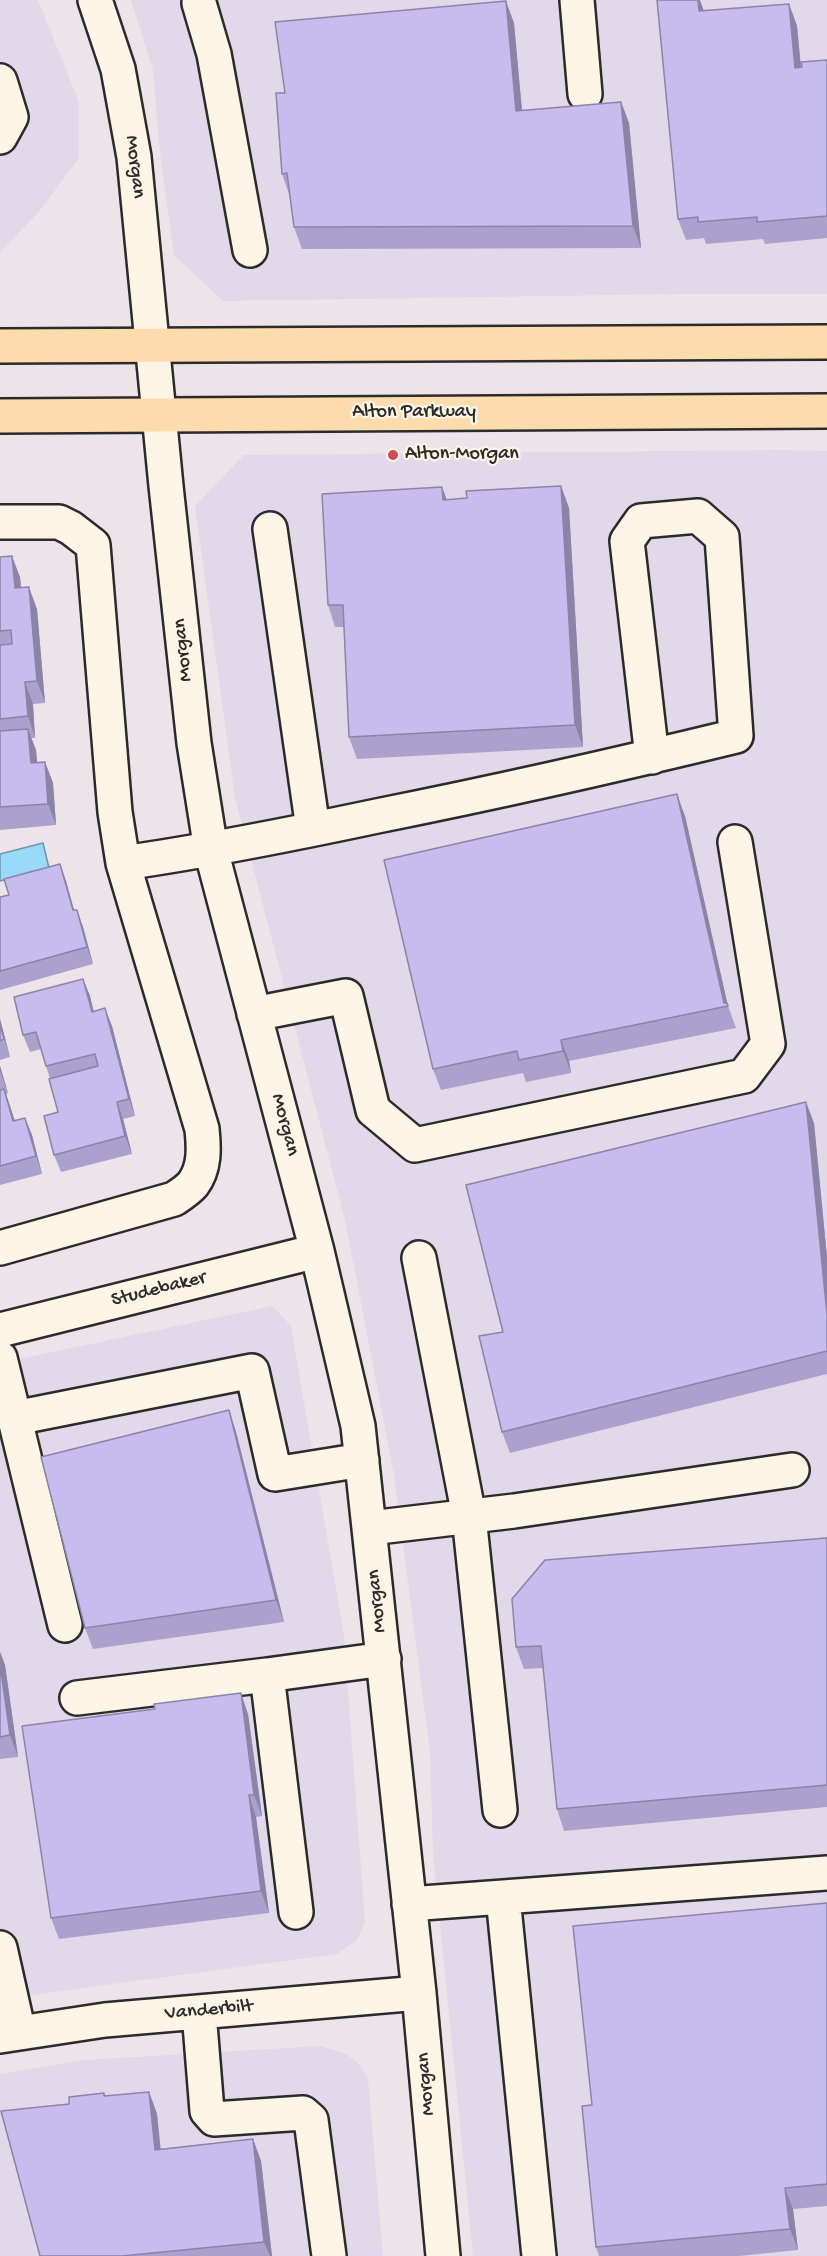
<!DOCTYPE html>
<style>
body{margin:0}
canvas{display:block;background:#ece4e8}
</style>
<canvas width="827" height="2256"></canvas>
<script>
const context = document.querySelector('canvas').getContext('2d');
context.lineJoin = 'round';
function fill(path, color) { context.fillStyle = color; context.fill(path, 'evenodd'); }
function strokePath(path, color, width, dash) { context.strokeStyle = color; context.lineWidth = width; context.lineCap = dash ? 'butt' : 'round'; context.setLineDash(dash || []); context.stroke(path); }
function label(font, color, halo, rows, align = 'center') {
  context.font = font + ' "Gochi Hand",sans-serif'; context.lineWidth = 4.5; context.setLineDash([]); context.textBaseline = 'middle'; context.strokeStyle = halo; context.fillStyle = color; for (const [text, x, y, turn = 0] of rows) {
    context.save(); context.translate(x, y); context.rotate((+turn || 0) * Math.PI / 180); context.textAlign = isNaN(turn) ? turn : align; if (halo) context.strokeText(text, 0, 0); context.fillText(text, 0, 0); context.restore();
  }
}
fill(new Path2D(`
 M0,0H38L79,102V158L38,213L0,252Z
 M131,0H827V294H680L223,301L174,255L160,153L153,70Z
 M780,450L827,451V2256H473L433,1853L430,1752L394,1475L345,1220L235,798L195,506L244,455Z
 M272,1306L291,1326L344,1636L365,1923L357,1940L337,1954L0,1999V1363Z
 M319,2046L342,2052L356,2061L368,2078L383,2256H0V2074L86,2060Z`), '#e1d8ea');
const water = new Path2D(`
 M43,843L49,868L0,881V854Z`);
fill(water, '#99dafb');
strokePath(water, '#6d94a8', 1.5);
const minor = new Path2D(`
 M95,0L118,69L134,157L166,486L194,743L211,850L317,1251L358,1426L419,1993L443,2256
 M577,0L585,94
 M199,3L214,54L250,250
 M0,81L11,117L0,137
 M0,522H59L71,528L93,545L115,812L123,863L202,1129C204,1148 205,1168 193,1184C188,1190 180,1195 174,1199L0,1248
 M270,529L313,829
 M123,863C208,851 292,834 377,816C497,792 617,765 736,736L722,537L698,516L641,521L627,541L652,757
 M254,1014L346,996L373,1110L415,1145L744,1076L768,1044L735,842
 M419,1258L469,1516L500,1810
 M0,1330L317,1251
 M0,1358L65,1625
 M15,1418L252,1371L275,1474L362,1460
 M370,1528L514,1511L792,1470
 M77,1698L267,1675
 M503,1897L539,2256
 M409,1904L827,1873
 M296,1912L267,1675L384,1659
 M0,1948L19,2033
 M199,2012L207,2111L214,2119L303,2113L311,2120L329,2256
 M0,2036L105,2020L419,1993`);
const major = new Path2D(`
 M0,346L827,342
 M0,416L827,411`);
strokePath(minor, '#2b2b2b', 38);
strokePath(major, '#2b2b2b', 38);
strokePath(minor, '#fcf5e5', 33);
strokePath(major, '#fcdcac', 33);
fill(new Path2D(`
 M789,4L797,26L801,68L827,60V238L765,244L763,239L706,244L704,238L686,240L678,219L704,11Z
 M514,23L522,111L621,102L629,123L641,248L302,249L294,227L289,194L282,174L285,93Z
 M561,486L569,508L583,747L357,759L349,737L344,627H335L328,605L446,500L467,498Z
 M0,557L20,577L21,588L37,609L45,703L33,704L35,738H31L36,750L37,762H45L53,783L56,825L0,830Z
 M685,816L727,1003L736,1028L569,1061L571,1073L526,1082L523,1073L441,1090L433,1069Z
 M60,864L66,881L74,910L83,927L93,964L0,990V897L9,895Z
 M83,979L90,996L93,1012L112,1026L135,1116L123,1119L132,1154L61,1172L54,1155L58,1112L50,1079L41,1049L30,1052L23,1035Z
 M0,1019L10,1057L0,1060Z
 M0,1066L8,1093L6,1094L15,1121L25,1118L32,1135L42,1174L0,1185Z
 M814,1123L827,1257V1374L510,1453L502,1432Z
 M229,1410L236,1432L284,1622L93,1649L85,1628Z
 M827,1538V1807L564,1831L557,1809L543,1668L524,1669L516,1647Z
 M0,1652L5,1665L18,1757L0,1759Z
 M248,1714L262,1816L256,1817L269,1913L59,1939L51,1918Z
 M827,1903V2206L793,2209L798,2250L739,2256H599L596,2247L592,2105Z
 M149,2092L157,2114L160,2149L253,2139L261,2161L272,2256H40L69,2104L104,2093L105,2096Z`), '#aaa2cd');
fill(new Path2D(`
 M698,0H700L705,14L699,11Z
 M506,1L514,23L524,133L516,111Z
 M789,4L797,26L803,90L795,68Z
 M621,102L629,123L641,248L633,226Z
 M561,486L569,508L583,747L575,725Z
 M442,487L450,508L443,500Z
 M12,556L20,577L23,610L15,588Z
 M29,587L37,609L45,703L37,681Z
 M25,682L33,704L35,738L28,716Z
 M28,729L36,750L39,785L31,763Z
 M45,762L53,783L56,825L48,804Z
 M677,794L685,816L728,1006L724,1003Z
 M60,864L66,881L79,928L73,910Z
 M77,910L83,927L93,964L87,947Z
 M83,979L90,996L98,1029L92,1012Z
 M105,1008L112,1026L135,1116L129,1099Z
 M0,1019L10,1057L0,1024Z
 M561,1040L569,1061L571,1073L563,1051Z
 M0,1066L8,1093L0,1071Z
 M4,1089L10,1106L20,1138L13,1121Z
 M117,1102L123,1119L132,1154L125,1136Z
 M806,1102L814,1123L827,1257V1314Z
 M25,1118L32,1135L42,1174L36,1156Z
 M229,1410L236,1432L284,1622L276,1600Z
 M0,1652L5,1665L18,1757L10,1735L0,1664Z
 M241,1693L248,1714L262,1816L254,1795Z
 M249,1795L256,1817L269,1913L261,1891Z
 M149,2092L157,2114L163,2171L155,2150Z
 M253,2139L261,2161L272,2256H270L264,2242Z
 M785,2188L793,2209L798,2250L790,2229Z`), '#8b84a7');
const building = new Path2D(`
 M657,0H698L699,11L789,4L795,68L802,67L801,62L827,60V216L757,222V217L698,222V217L678,219Z
 M506,1L516,111L621,102L633,226L294,227L287,173L282,174L276,93H285L275,22Z
 M561,486L575,725L349,737L343,605H328L322,494L442,487L443,500L467,498L466,491Z
 M12,556L15,588L29,587L37,681L25,682L28,716L0,719V645L12,644L11,630L0,631V557Z
 M28,729L31,763L45,762L48,804L0,807V731Z
 M677,794L724,1003H727L728,1006L561,1040L563,1051L519,1060L517,1051L433,1069L384,860Z
 M60,864L73,910H77L87,947L0,971V897L9,895L4,879Z
 M83,979L92,1012L105,1008L129,1099L117,1102L125,1136L54,1155L44,1116L58,1112L49,1079L98,1066L95,1054L46,1066L36,1032L23,1035L14,997Z
 M0,1024L4,1039L0,1041Z
 M4,1089L13,1121L25,1118L36,1156L0,1166V1090Z
 M806,1102L827,1314V1351L502,1432L479,1336L503,1332L466,1185Z
 M229,1410L276,1600L85,1628L41,1457Z
 M827,1538V1785L557,1809L541,1646L516,1647L512,1599L545,1560Z
 M0,1664L10,1735L0,1737Z
 M241,1693L254,1795H249L261,1891L51,1918L22,1726L155,1709L154,1704Z
 M827,1903V2184L785,2188L790,2229L596,2247L582,2106L592,2105L573,1926Z
 M149,2092L155,2150L253,2139L264,2242L122,2256H40L1,2111L69,2104V2097L104,2093V2096Z`);
fill(building, '#c6bcee');
strokePath(building, '#8b84a7', 1.5);
for (const [x, y, r, color] of [
 [393,455,6,"#d1495b"]
]) { const dot = new Path2D(); dot.arc(x, y, r, 0, 2 * Math.PI); context.fillStyle = color; context.fill(dot); strokePath(dot, '#fcf5e5', 2); }
label('20px', '#2b2b2b', '#fcf5e5', [
 ["Morgan",134,167,83],
 ["Alton Parkway",414,413],
 ["Morgan",184,650,-96],
 ["Morgan",284,1125,75],
 ["Studebaker",159,1290,-14],
 ["Morgan",378,1601,-96],
 ["Vanderbilt",209,2011,-5],
 ["Morgan",427,2084,-95]
]);
label('20px', '#2b2b2b', '#fcf5e5', [
 ["Alton-Morgan",405,455]
], 'left');
</script>
